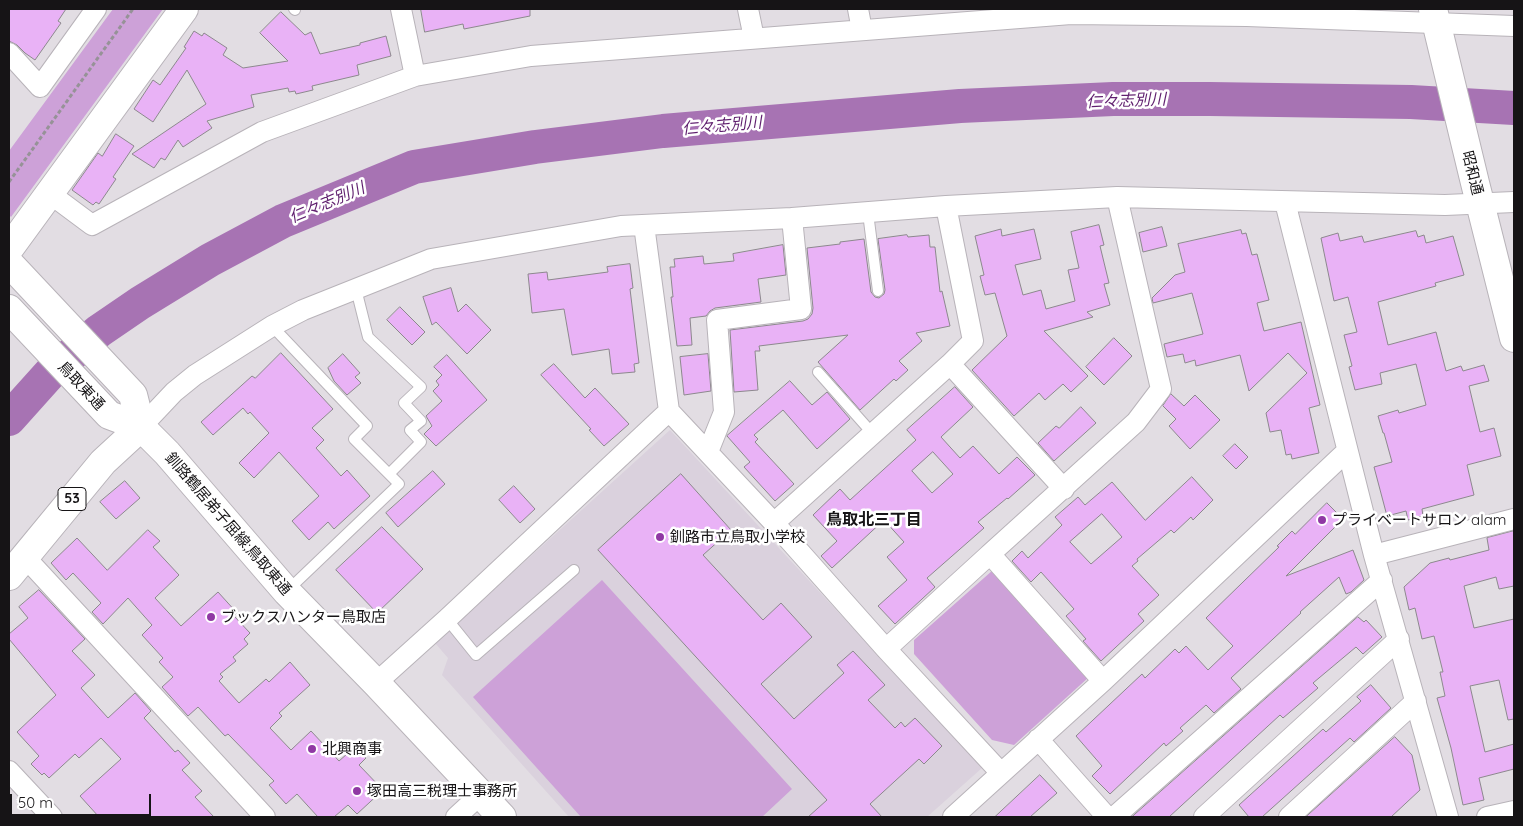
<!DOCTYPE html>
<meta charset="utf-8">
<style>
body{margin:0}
#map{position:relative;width:1523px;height:826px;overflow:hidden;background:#e2dde3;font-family:Quicksand,sans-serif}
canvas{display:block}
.frame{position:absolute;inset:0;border:10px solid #161416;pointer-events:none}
.scale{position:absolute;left:10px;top:794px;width:141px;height:22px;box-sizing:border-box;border:2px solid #161416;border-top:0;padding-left:6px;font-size:15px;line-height:18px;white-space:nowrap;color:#161416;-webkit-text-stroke:4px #fff;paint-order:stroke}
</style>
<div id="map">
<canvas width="1523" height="826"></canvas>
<div class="frame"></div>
<div class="scale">50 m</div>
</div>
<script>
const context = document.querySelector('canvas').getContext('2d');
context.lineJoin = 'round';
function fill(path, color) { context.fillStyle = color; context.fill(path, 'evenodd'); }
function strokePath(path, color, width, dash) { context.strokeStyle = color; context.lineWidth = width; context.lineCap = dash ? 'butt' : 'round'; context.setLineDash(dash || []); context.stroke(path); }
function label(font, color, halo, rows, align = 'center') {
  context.font = font + ' Quicksand,"Noto Sans JP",sans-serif'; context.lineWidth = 5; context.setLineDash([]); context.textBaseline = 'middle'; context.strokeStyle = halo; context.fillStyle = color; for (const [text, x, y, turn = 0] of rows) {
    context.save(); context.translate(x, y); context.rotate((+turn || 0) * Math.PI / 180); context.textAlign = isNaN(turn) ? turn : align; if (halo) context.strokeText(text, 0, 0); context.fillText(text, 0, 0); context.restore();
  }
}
fill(new Path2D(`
 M670,430L982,768L927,817H569L442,675L448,658L435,643Z`), '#dad1dd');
fill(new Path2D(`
 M113,9H163L11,217L9,215V151Z
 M993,570L1089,677L1014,745L992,740L914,654V640Z
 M602,580L792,789L762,817H581L473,697Z`), '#cda1d8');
strokePath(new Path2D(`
 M9,419L52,371L99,331L140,303L210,260L283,221L414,167L535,147L663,131L960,106L1113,99H1210L1411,102L1514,108`), '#a773b3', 34);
const building = new Path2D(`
 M9,9H66L58,21L61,23L35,60L25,53L17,45L9,41Z
 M421,9H530V16L464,29L463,24L425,32Z
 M281,12L305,35L311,32L320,54L360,45V43L386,36L391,56L357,65L359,75L312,86L313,90L296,94L295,91L289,92L288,88L251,95L254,107L207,121L212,128L183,147L178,140L165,160L161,158L154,168L132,154L206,104L187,70L153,122L134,109L153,80L160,85L186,48L184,47L194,31L202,36L204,33L227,48L223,55L243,68L288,61L260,33Z
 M116,134L134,146L113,177L116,179L99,204L96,202L93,205L72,190L98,153L102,156Z
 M1099,225L1104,245L1100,246L1109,283L1104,284L1110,305L1087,312L1093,317L1044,331L1088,376L1071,392L1063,384L1045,400L1039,393L1014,416L972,370L1007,336L995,293L985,295L980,276L984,275L975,236L1001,229L1002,236L1034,229L1041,259L1015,265L1023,295L1041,290L1046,309L1075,301L1068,270L1079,268L1071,232Z
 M1162,227L1167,246L1143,252L1139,233Z
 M1241,230L1242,234L1246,233L1252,255L1257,254L1269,300L1257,303L1264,331L1301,322L1320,405L1309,408L1319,453L1292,459L1291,454L1286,455L1281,430L1270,432L1266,413L1307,373L1288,353L1249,391L1240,355L1196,366L1195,360L1185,363L1183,354L1167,357L1164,344L1203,334L1192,293L1153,303L1152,298L1175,275L1185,272L1178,244Z
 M1416,231L1418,237L1424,235L1426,243L1453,236L1464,275L1435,283L1436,286L1378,302L1388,345L1436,332L1446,371L1461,366L1463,371L1484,365L1489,381L1469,386L1480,432L1494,428L1501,456L1467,465L1474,495L1422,509L1423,516L1408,520L1406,511L1387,516L1374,467L1392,462L1384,433H1383L1378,416L1398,410L1399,413L1426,405L1416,364L1380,373L1382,384L1355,390L1349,367L1352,366L1344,335L1357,332L1348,297L1334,301L1321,238L1338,233L1340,241L1362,236L1364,242Z
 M907,235L908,237L929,235L930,247H935L940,292L942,291L950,326L916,333L922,341L899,361L908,370L896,381L894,379L860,410L818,362L848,335L759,346L760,351H755L758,390L734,392L730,330L803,321L808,319L812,314L813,308L807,248L840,244V242L864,239L871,292L875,297L879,298L884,294L885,290L878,239Z
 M783,245L786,275L758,279L761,302L715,308L710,311L706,316L690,318L692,345L677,346L671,297H673L670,267H675L674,259L703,256L704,264L734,261L733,254Z
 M630,264L633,288L630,289L639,363L634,364L635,372L612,374L609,349L572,355L564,309L532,313L528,274L547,272L548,280L608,272L607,267Z
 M451,288L458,312L466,304L491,330L467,354L436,322L432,325L423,297Z
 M400,307L425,332L412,345L387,320Z
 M1114,338L1132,356L1104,385L1086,367Z
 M281,353L333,409L312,428L324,440L316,448L341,476L347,470L370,496L334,529L328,522L309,540L292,521L319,496L279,452L254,478L239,463L269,433L250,412L248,414L243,408L213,435L201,422L252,376L255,378Z
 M343,354L360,373L355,377L361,383L347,395L334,381L328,368Z
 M708,354L711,391L684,395L680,357Z
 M447,355L487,400L436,446L424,434L432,426L426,416L442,401L433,391L439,385L436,381L442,375L434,367Z
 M554,364L585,398L595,388L629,424L604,446L589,430L591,429L541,375Z
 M790,381L812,405L827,392L850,419L817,449L783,410L754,435L758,439L755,442L794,484L775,501L744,467L750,462L727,436Z
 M955,387L973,407L941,437L960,458L973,446L999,474L1017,457L1035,475L1008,499L1007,498L978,522L984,528L927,578L935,587L895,624L878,606L907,580L887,557L904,542L884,520L832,568L821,556L837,541L813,515L840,489L850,500L916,440L907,430ZM933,452L953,474L932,493L912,471Z
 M1171,394L1184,406L1195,395L1220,420L1190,449L1169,426L1176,419L1163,406Z
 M1081,407L1096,423L1054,461L1038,443L1056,426L1059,428Z
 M1235,444L1248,457L1236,469L1223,456Z
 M433,471L445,484L398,527L386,513Z
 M681,474L731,530L703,555L763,620L781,603L812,637L761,684L794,719L844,673L837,665L853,651L885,685L868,700L895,728L901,722L905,727L915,718L942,746L924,764L919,759L870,804L882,817H808L827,800L598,550Z
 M1192,477L1213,500L1193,520L1191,517L1174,533L1171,530L1137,559L1138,561L1132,566L1159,595L1138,614L1144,621L1101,661L1083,641L1086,639L1066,616L1074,609L1041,572L1031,582L1012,561L1022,551L1028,558L1062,525L1055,517L1078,497L1085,505L1112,482L1145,520ZM1102,514L1122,537L1091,564L1070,542Z
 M125,481L140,498L116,519L100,502Z
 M514,486L535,509L520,523L499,500Z
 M1327,503L1343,519L1286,576L1353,550L1364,580L1351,592L1346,594L1339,577L1300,612L1301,613L1231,678L1241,689L1214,713L1206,705L1180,728L1183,731L1166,746L1164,743L1110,794L1092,776L1102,766L1076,736L1142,674L1145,678L1175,649L1179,653L1186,646L1208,670L1233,646L1206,618L1279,547L1277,546L1292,531L1295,534Z
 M382,527L423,569L377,613L336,570Z
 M148,530L160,541L153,547L179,575L155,598L181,626L218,592L237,613L234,616L250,633L244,639L248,644L233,657L236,661L220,674L223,677L219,681L239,703L266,679L269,682L290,662L310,685L279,713L282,716L270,728L291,750L311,731L339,761L355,747L366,758L359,765L383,790L357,814L348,805L334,817H318L297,794L286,804L269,785L274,781L228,734L225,736L198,707L188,716L162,687L173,677L159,662L163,658L142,635L152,625L128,598L103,624L92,612L101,603L73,573L66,580L51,563L77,538L107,570Z
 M1514,531V586L1499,589L1496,577L1464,586L1474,628L1514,619V719L1508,720L1499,680L1470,686L1485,752L1514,744V769L1479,778L1484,800L1463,805L1451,748L1437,698L1445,696L1440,672H1443L1434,636L1422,639L1415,608L1409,610L1404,587L1430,563L1449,558L1450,560L1489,550L1487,538Z
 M39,590L85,639L72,651L95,675L81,688L108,718L135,693L151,711L144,718L175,752L178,750L190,763L182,770L202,791L195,797L214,817H99L80,796L121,759L101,738L79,758L75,754L49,778L44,773L42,775L31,764L39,756L17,732L56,695L9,639V634L28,618L19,607Z
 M1358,617L1364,622L1366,620L1382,637L1363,654L1356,647L1313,683L1318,688L1283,718L1280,715L1169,817H1132Z
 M1371,685L1391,708L1354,742L1350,738L1262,817H1249L1239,805L1323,729L1326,732L1361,701L1357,697Z
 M1395,737L1412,755L1420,790L1391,817H1306Z
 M1040,775L1057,793L1030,817H995Z`);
fill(building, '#e9b2f6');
strokePath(building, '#8c888d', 1);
const lane = new Path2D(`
 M294,9L295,10
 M868,213L878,291
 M356,289L368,337L421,387L404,403L421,421L410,430L421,442L389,474
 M272,326L367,426L354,439L399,484L287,591
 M818,372L873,434
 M447,619L476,655L574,570`);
const street = new Path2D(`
 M401,9L415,76
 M748,9L754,38
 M858,9L862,30
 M9,53L40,87L96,9
 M49,193L92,225L262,132L415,76L531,56L1071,14L1247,16L1514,26
 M1285,202L1374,555L1448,817
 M644,225L669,411
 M950,364L1064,489
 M141,427L174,392L195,375L272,326L303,310L431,259L621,226L792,218L946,206L1117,197L1445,205L1514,202
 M708,452L724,412L717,320L801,309L792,218
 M774,523L950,364L973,341L946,206
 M1374,555L1514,519
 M24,556L265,817
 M886,649L990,554
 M1103,681L990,554L1136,422L1161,389L1117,197
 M376,683L447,619L669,411L774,523L886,649L1001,773
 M1038,739L1107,817
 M9,771L52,817
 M456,817L481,794
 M953,817L1103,681L1347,451
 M1114,817L1382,580
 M1204,817L1399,639
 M1289,817L1416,701
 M1487,817L1514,811`);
const secondary = new Path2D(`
 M1433,9L1475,183L1514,338
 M9,249L184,9
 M9,263L133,395L141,427
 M9,309L109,415L141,427`);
const primary = new Path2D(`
 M9,576L103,462L141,427L167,453L287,592L376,683L502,817`);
strokePath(lane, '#b8b3b9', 12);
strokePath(street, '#b8b3b9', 22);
strokePath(secondary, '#b8b3b9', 30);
strokePath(primary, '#b8b3b9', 30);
strokePath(new Path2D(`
 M9,182L133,9`), '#969297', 3, [4, 2.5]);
strokePath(lane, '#fff', 10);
strokePath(street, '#fff', 20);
strokePath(secondary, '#fff', 28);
strokePath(primary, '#fff', 28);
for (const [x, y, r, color] of [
 [1322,520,5,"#9038a4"],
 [660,537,5,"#9038a4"],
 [211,617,5,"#9038a4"],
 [312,749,5,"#9038a4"],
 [357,791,5,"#9038a4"]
]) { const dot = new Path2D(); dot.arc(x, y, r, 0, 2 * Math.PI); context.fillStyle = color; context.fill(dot); strokePath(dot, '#fff', 2); }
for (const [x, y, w] of [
 [72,499,28]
]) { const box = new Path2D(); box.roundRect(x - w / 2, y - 11.5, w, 23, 4); context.fillStyle = '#fff'; context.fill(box); strokePath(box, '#161416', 1); }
label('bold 14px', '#161416', null, [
 ["53",72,499]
]);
label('15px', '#161416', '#fff', [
 ["昭和通",1472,173,76],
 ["鳥取東通",81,386,47],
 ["釧路鶴居弟子屈線;鳥取東通",228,524,49]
]);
label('15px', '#161416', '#fff', [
 ["プライベートサロン alam",1332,520],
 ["釧路市立鳥取小学校",670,537],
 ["ブックスハンター鳥取店",221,617],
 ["北興商事",322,749],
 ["塚田高三税理士事務所",367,791]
], 'left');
label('italic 16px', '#5f1f6e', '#fff', [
 ["仁々志別川",1126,101,-2],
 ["仁々志別川",722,126,-5],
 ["仁々志別川",327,203,-23]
]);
label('bold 16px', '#161416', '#fff', [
 ["鳥取北三丁目",874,520]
]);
</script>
